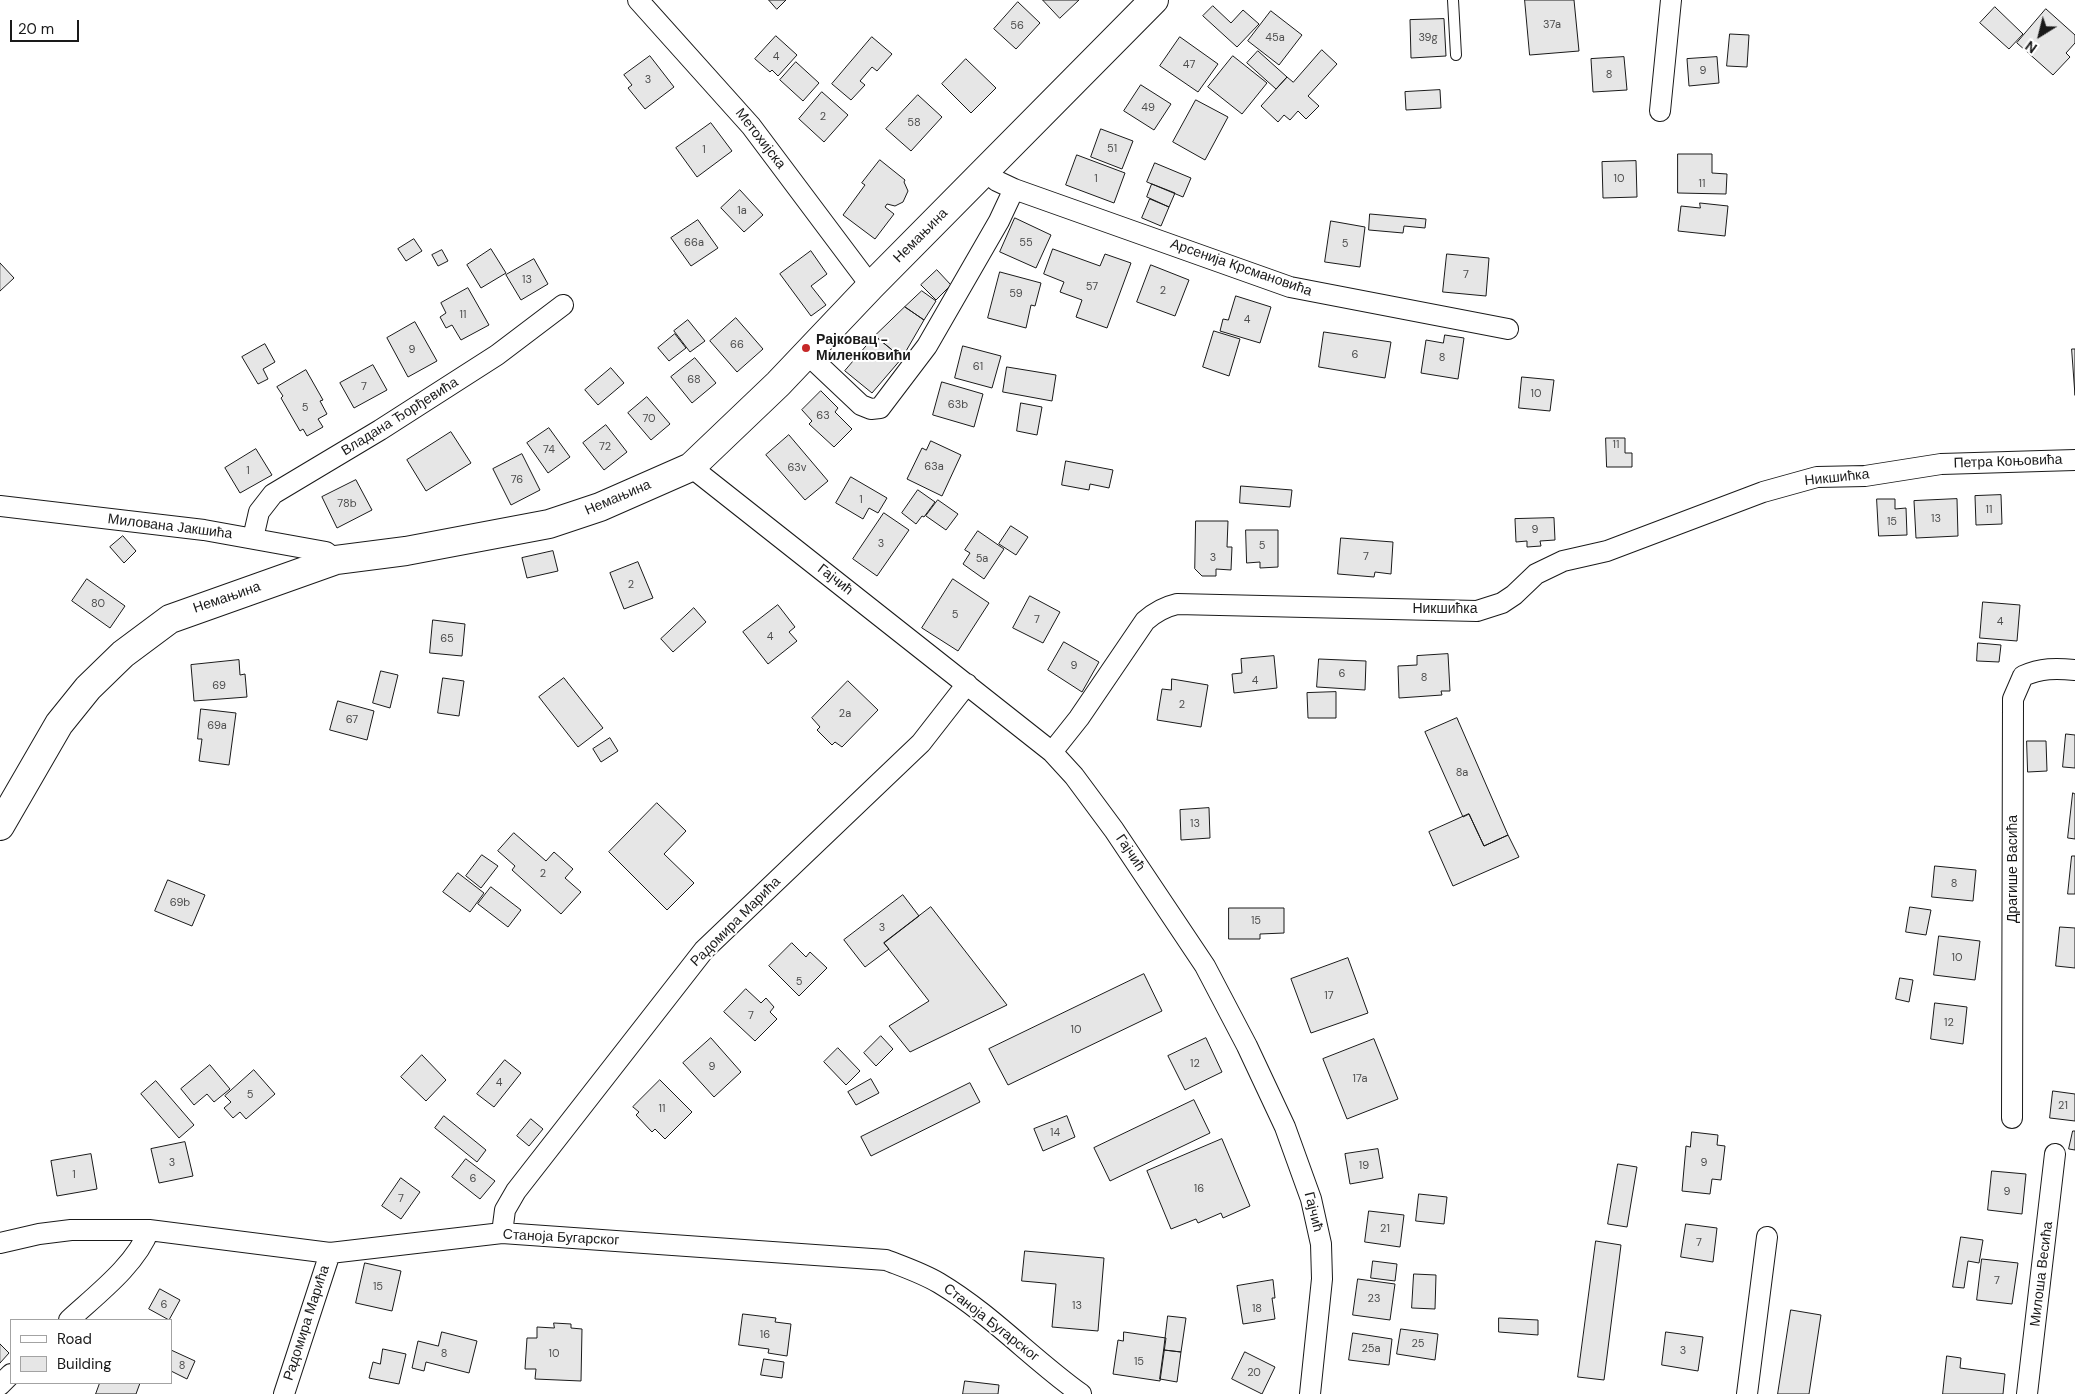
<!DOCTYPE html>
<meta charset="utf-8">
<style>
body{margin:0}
#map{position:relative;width:2075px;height:1394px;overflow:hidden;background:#fff;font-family:"DM Sans",sans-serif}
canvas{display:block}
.legend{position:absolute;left:10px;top:1319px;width:162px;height:65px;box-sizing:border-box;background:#fff;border:1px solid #a3a3a3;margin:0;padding:6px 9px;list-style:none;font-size:15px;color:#1a1a1a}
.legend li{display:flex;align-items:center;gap:10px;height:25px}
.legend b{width:25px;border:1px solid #a3a3a3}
.north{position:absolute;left:2015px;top:10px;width:50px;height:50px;-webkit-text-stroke:4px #fff;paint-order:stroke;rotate:216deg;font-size:14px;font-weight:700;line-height:20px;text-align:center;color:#1a1a1a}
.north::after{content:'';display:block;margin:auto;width:18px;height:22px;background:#1a1a1a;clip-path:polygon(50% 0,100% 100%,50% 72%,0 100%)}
.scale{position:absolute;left:10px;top:20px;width:69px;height:22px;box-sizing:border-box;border:2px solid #1a1a1a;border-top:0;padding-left:6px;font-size:15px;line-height:18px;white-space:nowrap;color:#1a1a1a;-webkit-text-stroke:4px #fff;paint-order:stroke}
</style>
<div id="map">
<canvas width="2075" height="1394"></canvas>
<ul class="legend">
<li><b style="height:6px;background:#fff"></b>Road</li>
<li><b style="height:14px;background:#e6e6e6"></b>Building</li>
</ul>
<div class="north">N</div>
<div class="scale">20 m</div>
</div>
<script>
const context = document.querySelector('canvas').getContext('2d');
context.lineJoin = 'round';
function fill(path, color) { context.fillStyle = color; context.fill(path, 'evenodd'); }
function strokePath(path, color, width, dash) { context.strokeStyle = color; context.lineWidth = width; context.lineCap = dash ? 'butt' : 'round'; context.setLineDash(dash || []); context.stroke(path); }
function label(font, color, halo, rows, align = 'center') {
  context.font = font + ' "DM Sans",sans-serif'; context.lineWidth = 4; context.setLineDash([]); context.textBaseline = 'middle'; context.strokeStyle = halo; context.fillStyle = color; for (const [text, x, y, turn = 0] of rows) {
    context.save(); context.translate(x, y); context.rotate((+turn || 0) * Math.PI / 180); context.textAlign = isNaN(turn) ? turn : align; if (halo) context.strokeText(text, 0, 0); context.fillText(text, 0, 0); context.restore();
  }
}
const building = new Path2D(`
 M769,0H786L777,9Z
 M1043,0H1079L1060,18Z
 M1525,0H1574L1579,51L1530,55Z
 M1018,2L1040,23L1016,49L994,29Z
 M1213,6L1231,23L1243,10L1259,24L1237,47L1203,16Z
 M1995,7L2023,34L2009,49L1980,23Z
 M2046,9L2075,35V43L2066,53L2070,57L2053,75L2017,43Z
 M1271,11L1302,35L1279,65L1248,41Z
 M1444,19L1446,56L1411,58L1410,20Z
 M1730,34L1749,35L1747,67L1727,66Z
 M776,36L797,55L778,76L772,70L770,72L755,59Z
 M872,37L892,54L877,71L872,67L860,81L865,85L851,100L832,84Z
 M1180,37L1218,64L1198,92L1160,66Z
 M1322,50L1337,64L1308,96L1319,106L1306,119L1298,111L1290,120L1284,115L1278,122L1261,106L1287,77L1293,82Z
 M1258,51L1287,77L1276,89L1247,63Z
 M650,56L674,87L645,109L628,88L632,85L624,75Z
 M1233,56L1267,83L1242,114L1208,87Z
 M1624,57L1627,90L1593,92L1591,59Z
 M1717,57L1719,83L1689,86L1687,59Z
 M966,59L996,88L971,113L942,84Z
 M796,62L819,83L803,101L780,80Z
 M1141,85L1171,104L1154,130L1124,111Z
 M1440,90L1441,108L1406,110L1405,92Z
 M822,92L848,115L824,142L799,119Z
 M918,95L942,117L911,151L886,129Z
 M1196,100L1228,117L1205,160L1173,142Z
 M711,123L732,151L697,177L676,148Z
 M1101,129L1133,141L1122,169L1091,157Z
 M1678,154H1712V173L1727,174L1726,194L1678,193Z
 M1077,155L1125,173L1114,203L1066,185Z
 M880,160L905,180L904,182L908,191L903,202L895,206L887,204L885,207L894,214L875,239L843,215L865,185L862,183Z
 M1636,161L1637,197L1603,198L1602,162Z
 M1155,163L1191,178L1183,197L1147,182Z
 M1152,184L1175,193L1169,207L1147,197Z
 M740,190L763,215L744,232L721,208Z
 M1150,199L1169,207L1161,226L1142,218Z
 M1700,203L1728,206L1725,236L1678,231L1681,206L1700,208Z
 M1370,214L1426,219L1425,228L1404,226L1403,233L1369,230Z
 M1015,218L1051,235L1036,268L1000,252Z
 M698,220L718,248L691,266L671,238Z
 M1331,221L1365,227L1360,267L1325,262Z
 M414,239L422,251L406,261L398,249Z
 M491,249L506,273L481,288L467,265Z
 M1053,249L1100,266L1105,254L1131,263L1107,328L1076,317L1082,300L1060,292L1064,282L1044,274Z
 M442,250L448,261L438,266L432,255Z
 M811,251L827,274L811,286L826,305L811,316L780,274Z
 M1447,254L1489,258L1486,296L1443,292Z
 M534,259L548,284L521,300L506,275Z
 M0,263L14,278L0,291Z
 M1151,265L1189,280L1175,316L1137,302Z
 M937,270L951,285L936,300L921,285Z
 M1000,272L1041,283L1035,306L1031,305L1026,328L988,318Z
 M468,288L489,325L461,340L452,325L446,328L440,317L446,313L441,303Z
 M922,291L936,301L924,320L905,307Z
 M1236,296L1271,307L1260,343L1220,331L1223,319L1228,320Z
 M905,307L924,320L902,358L875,336Z
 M736,318L763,349L737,372L710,341Z
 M688,320L705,341L690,352L674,331Z
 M415,322L437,361L408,377L387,338Z
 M1214,331L1240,339L1229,376L1203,367Z
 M1324,332L1391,342L1385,378L1319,367Z
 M675,334L686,348L669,361L658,348Z
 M1445,335L1464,338L1458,379L1421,373L1426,340L1443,343Z
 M875,336L902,358L872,393L845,371Z
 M265,344L275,362L263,369L268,379L258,384L242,357Z
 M963,346L1001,356L992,388L955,378Z
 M2072,349H2075V395Z
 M695,358L716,383L692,403L671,377Z
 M373,365L387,390L354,408L340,383Z
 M1007,367L1056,375L1052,401L1003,392Z
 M611,368L624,383L598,405L585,390Z
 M306,370L323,400L320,401L327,414L318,419L323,427L307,436L303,429L300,431L281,398L283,396L277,387Z
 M1522,377L1554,380L1550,411L1519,408Z
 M942,382L983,394L974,427L933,415Z
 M821,391L838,408L835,412L852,429L834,447L809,424L812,421L802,410Z
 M647,397L670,424L651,440L628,413Z
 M1021,403L1042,407L1037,435L1017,431Z
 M606,425L627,452L604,470L583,443Z
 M549,428L570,457L548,473L527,443Z
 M451,432L471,463L426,491L407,460Z
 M789,435L828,481L805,500L766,455Z
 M1606,438H1625V453H1632V467H1607Z
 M931,441L961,455L942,496L907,479L922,448L926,450Z
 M256,449L272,475L240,493L225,468Z
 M522,454L540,490L511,505L493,469Z
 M1066,461L1113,470L1109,488L1090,484L1089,490L1062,485Z
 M851,477L887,498L878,513L869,508L863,519L836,503Z
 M356,480L372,510L337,528L322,497Z
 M1241,486L1292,490L1290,507L1240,503Z
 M918,490L935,502L924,517L922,516L916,524L902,513Z
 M2001,495L2002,524L1976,525L1975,496Z
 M1877,499H1895V509L1906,508L1907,535L1879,536Z
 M1957,499L1958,536L1916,538L1914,501Z
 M938,500L958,514L946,530L926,516Z
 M884,513L909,530L877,576L853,559Z
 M1554,518L1555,540L1540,541L1541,546L1527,547V541L1516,542L1515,519Z
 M1196,521H1228L1227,547H1232L1231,570L1216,569V576H1202L1195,569Z
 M1011,526L1028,537L1016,555L999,544Z
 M1246,530H1278V567L1260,568V562L1247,563Z
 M978,531L1004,549L984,579L963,564L970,553L965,550Z
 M123,536L136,551L124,563L110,547Z
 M1341,538L1393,542L1391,574L1375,572L1374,577L1338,574Z
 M553,551L558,571L527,578L522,558Z
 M638,562L653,598L624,609L610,573Z
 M87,579L125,606L110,628L72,601Z
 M953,579L989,603L958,651L922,628Z
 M1030,596L1060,612L1043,643L1013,628Z
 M1983,602L2020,605L2017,641L1980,638Z
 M778,605L795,627L789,632L797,641L768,664L743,632Z
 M694,608L706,622L673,652L661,639Z
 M433,620L465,624L462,656L430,653Z
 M1064,642L1099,662L1082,692L1048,670Z
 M1978,643L2001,645L1999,662L1977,661Z
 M1448,654L1450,691H1441L1442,695L1399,698L1398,666L1417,665V656Z
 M1274,656L1277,688L1234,693L1232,674L1242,673L1241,659Z
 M1319,659L1366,661L1365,690L1317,687Z
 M239,660L240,675L245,674L247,697L194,701L191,665Z
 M381,671L398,675L390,708L373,703Z
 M443,678L464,681L459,716L438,713Z
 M564,678L603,728L578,747L539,697Z
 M1172,679L1208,685L1201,727L1157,720L1162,689L1171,690Z
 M848,681L878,710L842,747L835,742L832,745L817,730L820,727L812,718Z
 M1336,692V718H1308L1307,693Z
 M338,701L374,711L367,740L330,730Z
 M201,709L236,713L229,765L199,761L202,739H198Z
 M1457,718L1508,835L1484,846L1469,814L1463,817L1425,732Z
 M2066,734L2075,735V768L2063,767Z
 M610,738L618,751L601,762L593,749Z
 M2027,741H2046L2047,771L2028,772Z
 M2073,793L2075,794V839L2068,838Z
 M657,803L686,831L664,854L694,883L667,910L609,852Z
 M1209,808L1210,838L1181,840L1180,810Z
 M1469,814L1484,846L1508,835L1519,857L1453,886L1429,832Z
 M514,833L546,861L554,852L573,869L565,878L581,892L561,914L512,870L515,866L498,851Z
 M482,855L498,866L481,888L466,876Z
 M2072,856H2075V894H2068Z
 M1935,866L1976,870L1973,901L1932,897Z
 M458,873L484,893L470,912L443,892Z
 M168,880L205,895L192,926L155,911Z
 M491,887L521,910L508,927L478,904Z
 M903,895L919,916L884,943L889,949L865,967L844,940Z
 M931,907L1007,1005L910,1052L889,1026L929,1001L884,943Z
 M1910,907L1931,910L1926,935L1906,932Z
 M1229,908H1284V933L1260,934V939H1229Z
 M2060,927L2075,928V968L2056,966Z
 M1939,936L1980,941L1975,980L1934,975Z
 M792,943L806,957L810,952L827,968L799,996L769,966Z
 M1348,958L1368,1013L1311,1033L1291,979Z
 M1144,974L1162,1011L1008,1085L989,1049Z
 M1900,978L1913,980L1909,1002L1896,999Z
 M746,989L761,1003L766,998L774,1007L770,1012L777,1019L755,1041L724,1012Z
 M1935,1003L1967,1007L1963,1044L1931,1039Z
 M881,1036L893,1049L876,1066L864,1053Z
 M711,1038L741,1072L714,1097L683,1063Z
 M1206,1038L1222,1072L1185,1090L1168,1056Z
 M1374,1039L1398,1099L1347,1119L1323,1059Z
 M838,1048L860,1071L846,1085L824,1062Z
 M422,1055L446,1080L426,1101L401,1077Z
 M505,1060L521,1073L494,1107L477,1094Z
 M210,1065L230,1089L214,1102L207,1094L194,1105L181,1089Z
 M254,1070L275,1094L246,1119L240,1112L233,1118L224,1108L231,1102L225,1096Z
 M871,1079L879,1093L856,1105L848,1092Z
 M660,1080L692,1112L665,1139L655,1129L652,1132L636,1115L639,1112L633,1107Z
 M156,1081L194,1125L179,1138L141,1094Z
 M970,1083L980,1102L871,1156L861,1137Z
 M2053,1091L2075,1094V1121L2050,1118Z
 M1194,1100L1210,1133L1110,1181L1094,1148Z
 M444,1116L486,1150L477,1162L435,1128Z
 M1067,1116L1075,1137L1043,1151L1034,1129Z
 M531,1119L543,1129L529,1146L517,1136Z
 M2073,1131H2075V1150L2069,1149Z
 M1692,1132L1718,1135L1717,1145L1725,1146L1721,1180L1712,1179L1710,1194L1682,1191L1686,1146L1690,1147Z
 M1222,1139L1250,1206L1223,1218L1221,1213L1198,1223L1196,1219L1171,1229L1147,1171Z
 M185,1142L193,1176L159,1183L151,1149Z
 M1378,1149L1383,1178L1350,1184L1345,1154Z
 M91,1154L97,1189L57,1196L51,1161Z
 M466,1159L495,1181L480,1199L452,1177Z
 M1618,1164L1637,1167L1627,1227L1608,1224Z
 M1992,1171L2026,1174L2022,1214L1988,1210Z
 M401,1178L420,1192L401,1219L382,1206Z
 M1419,1194L1447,1197L1444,1224L1416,1221Z
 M1369,1211L1404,1215L1400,1247L1365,1242Z
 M1686,1224L1717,1228L1713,1262L1681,1257Z
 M1961,1237L1983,1240L1979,1263L1968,1261L1964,1288L1953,1287Z
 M1596,1241L1621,1245L1604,1380L1578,1377Z
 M1025,1251L1104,1258L1098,1331L1052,1327L1056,1284L1022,1281Z
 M1982,1259L2018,1263L2012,1304L1977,1300Z
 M1373,1261L1397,1264L1395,1281L1371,1278Z
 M365,1263L401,1271L392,1311L356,1303Z
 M1414,1274L1436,1275L1435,1309L1412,1308Z
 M1358,1279L1395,1284L1390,1320L1353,1315Z
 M1273,1280L1275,1298H1272L1275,1319L1243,1324L1237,1286Z
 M160,1289L180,1300L169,1320L149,1309Z
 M1791,1310L1821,1315L1809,1394H1778Z
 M743,1314L776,1318L775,1322L791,1324L787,1356L768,1353L769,1349L739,1345Z
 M1168,1316L1186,1318L1181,1352L1164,1350Z
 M1499,1318L1538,1320V1335L1499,1332Z
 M554,1323L571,1324V1328L582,1329L581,1381L535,1379L536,1369H525L527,1338H537V1327L554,1328Z
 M1401,1329L1438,1334L1435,1360L1397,1354Z
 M442,1332L477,1341L469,1373L426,1362L424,1371L412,1368L418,1341L438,1346Z
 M1124,1332L1166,1338L1160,1381L1113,1374L1118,1340L1123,1341Z
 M1666,1332L1703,1337L1698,1371L1662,1365Z
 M1353,1333L1392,1339L1389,1365L1349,1360Z
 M0,1344L9,1353L0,1363Z
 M383,1349L406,1354L399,1384L369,1378L373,1362L380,1364Z
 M171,1350L195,1361L187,1379L171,1371Z
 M1164,1350L1181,1352L1177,1382L1160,1379Z
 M1245,1352L1275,1367L1262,1394L1232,1379Z
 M1947,1356L1961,1358L1960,1368L2005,1374L2003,1394H1943Z
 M764,1359L784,1362L782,1378L761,1375Z
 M965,1381L999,1385L998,1394H963Z
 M100,1383H140L136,1394H96Z`);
fill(building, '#e6e6e6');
strokePath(building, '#1a1a1a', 1);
const lane = new Path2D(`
 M1453,0L1456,55`);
const street = new Path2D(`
 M638,0L751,126L871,286
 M1660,111L1671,0
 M985,171L997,181L1014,189L1290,287L1508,329
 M807,354L861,405L871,409L880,408L927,346L999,221L1014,189
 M691,467L1052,752L1074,776L1114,830L1205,966L1247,1046L1285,1127L1311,1199L1321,1244L1322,1279L1310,1394
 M0,506L204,530L326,552L336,560
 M253,538L259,512L273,494L380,430L497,355L563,305
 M1052,752L1079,718L1145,621C1155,612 1164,607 1177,604L1477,611L1502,603L1514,595L1536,574L1563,561L1607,551L1763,492L1817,477L1865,476L1941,464L2075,460
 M2012,1118L2013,699L2023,676C2041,668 2056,668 2075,670
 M502,1233L505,1210L516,1191L704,950L921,743L967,684
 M0,1243L39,1234L71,1230H149L330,1253L502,1233L886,1260C904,1267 922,1273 939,1283C991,1314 1032,1359 1081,1394
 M69,1320C96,1295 136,1265 149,1230
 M0,1385L11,1374
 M284,1394L330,1253
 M1747,1394L1767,1237
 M2027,1394L2055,1154`);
const secondary = new Path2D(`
 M0,826L59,724L88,688L123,654L170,619L336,560L406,551L549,524L600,507L691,467L778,384L871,286L1154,0`);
strokePath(lane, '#1a1a1a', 12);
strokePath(street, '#1a1a1a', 22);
strokePath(secondary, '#1a1a1a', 30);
strokePath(lane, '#fff', 10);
strokePath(street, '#fff', 20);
strokePath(secondary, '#fff', 28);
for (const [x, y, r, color] of [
 [806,348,5,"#c62828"]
]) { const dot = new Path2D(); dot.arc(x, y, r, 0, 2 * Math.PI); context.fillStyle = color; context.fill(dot); strokePath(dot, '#fff', 2); }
label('11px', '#4d4d4d', null, [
 ["37a",1552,25],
 ["56",1017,26],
 ["45a",1275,38],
 ["39g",1428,38],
 ["4",776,57],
 ["47",1189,65],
 ["9",1703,71],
 ["8",1609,75],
 ["3",648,80],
 ["49",1148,108],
 ["2",823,117],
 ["58",914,123],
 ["51",1112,149],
 ["1",704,150],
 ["1",1096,179],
 ["10",1619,179],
 ["11",1702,184],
 ["1a",742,211],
 ["66a",694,243],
 ["55",1026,243],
 ["5",1345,244],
 ["7",1466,275],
 ["13",527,280],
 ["57",1092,287],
 ["2",1163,291],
 ["59",1016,294],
 ["11",463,315],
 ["4",1247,320],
 ["66",737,345],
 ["9",412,350],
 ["6",1355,355],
 ["8",1442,358],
 ["61",978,367],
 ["68",694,380],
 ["7",364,387],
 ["10",1536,394],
 ["63b",958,405],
 ["5",305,408],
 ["63",823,416],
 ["70",649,419],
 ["11",1616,445],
 ["72",605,447],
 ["74",549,450],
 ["63a",934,467],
 ["63v",797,468],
 ["1",248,471],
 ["76",517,480],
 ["1",861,500],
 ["78b",347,504],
 ["11",1989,510],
 ["13",1936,519],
 ["15",1892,522],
 ["9",1535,530],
 ["3",881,544],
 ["5",1262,546],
 ["7",1366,557],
 ["3",1213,558],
 ["5a",982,559],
 ["2",631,585],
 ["80",98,604],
 ["5",955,615],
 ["7",1037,620],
 ["4",2000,622],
 ["4",770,637],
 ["65",447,639],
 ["9",1074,666],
 ["6",1342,674],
 ["8",1424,678],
 ["4",1255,681],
 ["69",219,686],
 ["2",1182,705],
 ["2a",845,714],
 ["67",352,720],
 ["69a",217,726],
 ["8a",1462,773],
 ["13",1195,824],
 ["2",543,874],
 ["8",1954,884],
 ["69b",180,903],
 ["15",1256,921],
 ["3",882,928],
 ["10",1957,958],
 ["5",799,982],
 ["17",1329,996],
 ["7",751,1016],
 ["12",1949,1023],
 ["10",1076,1030],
 ["12",1195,1064],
 ["9",712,1067],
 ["17a",1360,1079],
 ["4",499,1083],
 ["5",250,1095],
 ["21",2063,1106],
 ["11",662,1109],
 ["14",1055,1133],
 ["3",172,1163],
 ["9",1704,1163],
 ["19",1364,1166],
 ["1",74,1175],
 ["6",473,1179],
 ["16",1199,1189],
 ["9",2007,1192],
 ["7",401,1199],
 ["21",1385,1229],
 ["7",1699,1243],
 ["7",1997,1281],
 ["15",378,1287],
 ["23",1374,1299],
 ["6",164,1305],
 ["13",1077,1306],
 ["18",1257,1309],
 ["16",765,1335],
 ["25",1418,1344],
 ["25a",1371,1349],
 ["3",1683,1351],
 ["8",444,1354],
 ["10",554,1354],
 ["15",1139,1362],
 ["8",182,1366],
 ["20",1254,1373]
]);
label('14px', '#1a1a1a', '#fff', [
 ["Метохијска",760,139,52],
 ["Немањина",921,236,-45],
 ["Арсенија Крсмановића",1241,268,19],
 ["Владана Ђорђевића",400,417,-32],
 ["Петра Коњовића",2008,462,-2],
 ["Никшићка",1837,478,-6],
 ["Немањина",618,498,-23],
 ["Милована Јакшића",170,527,7],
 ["Гајчић",835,580,38],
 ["Немањина",227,598,-19],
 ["Никшићка",1445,609],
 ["Гајчић",1130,853,56],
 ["Драгише Васића",2013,869,-90],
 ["Радомира Марића",736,922,-45],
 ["Гајчић",1313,1212,76],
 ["Станоја Бугарског",561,1238,3],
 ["Милоша Весића",2042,1274,-83],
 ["Радомира Марића",307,1323,-72],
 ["Станоја Бугарског",991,1323,38]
]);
label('bold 14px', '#1a1a1a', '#fff', [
 ["Рајковац -",816,340],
 ["Миленковићи",816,356]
], 'left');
</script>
